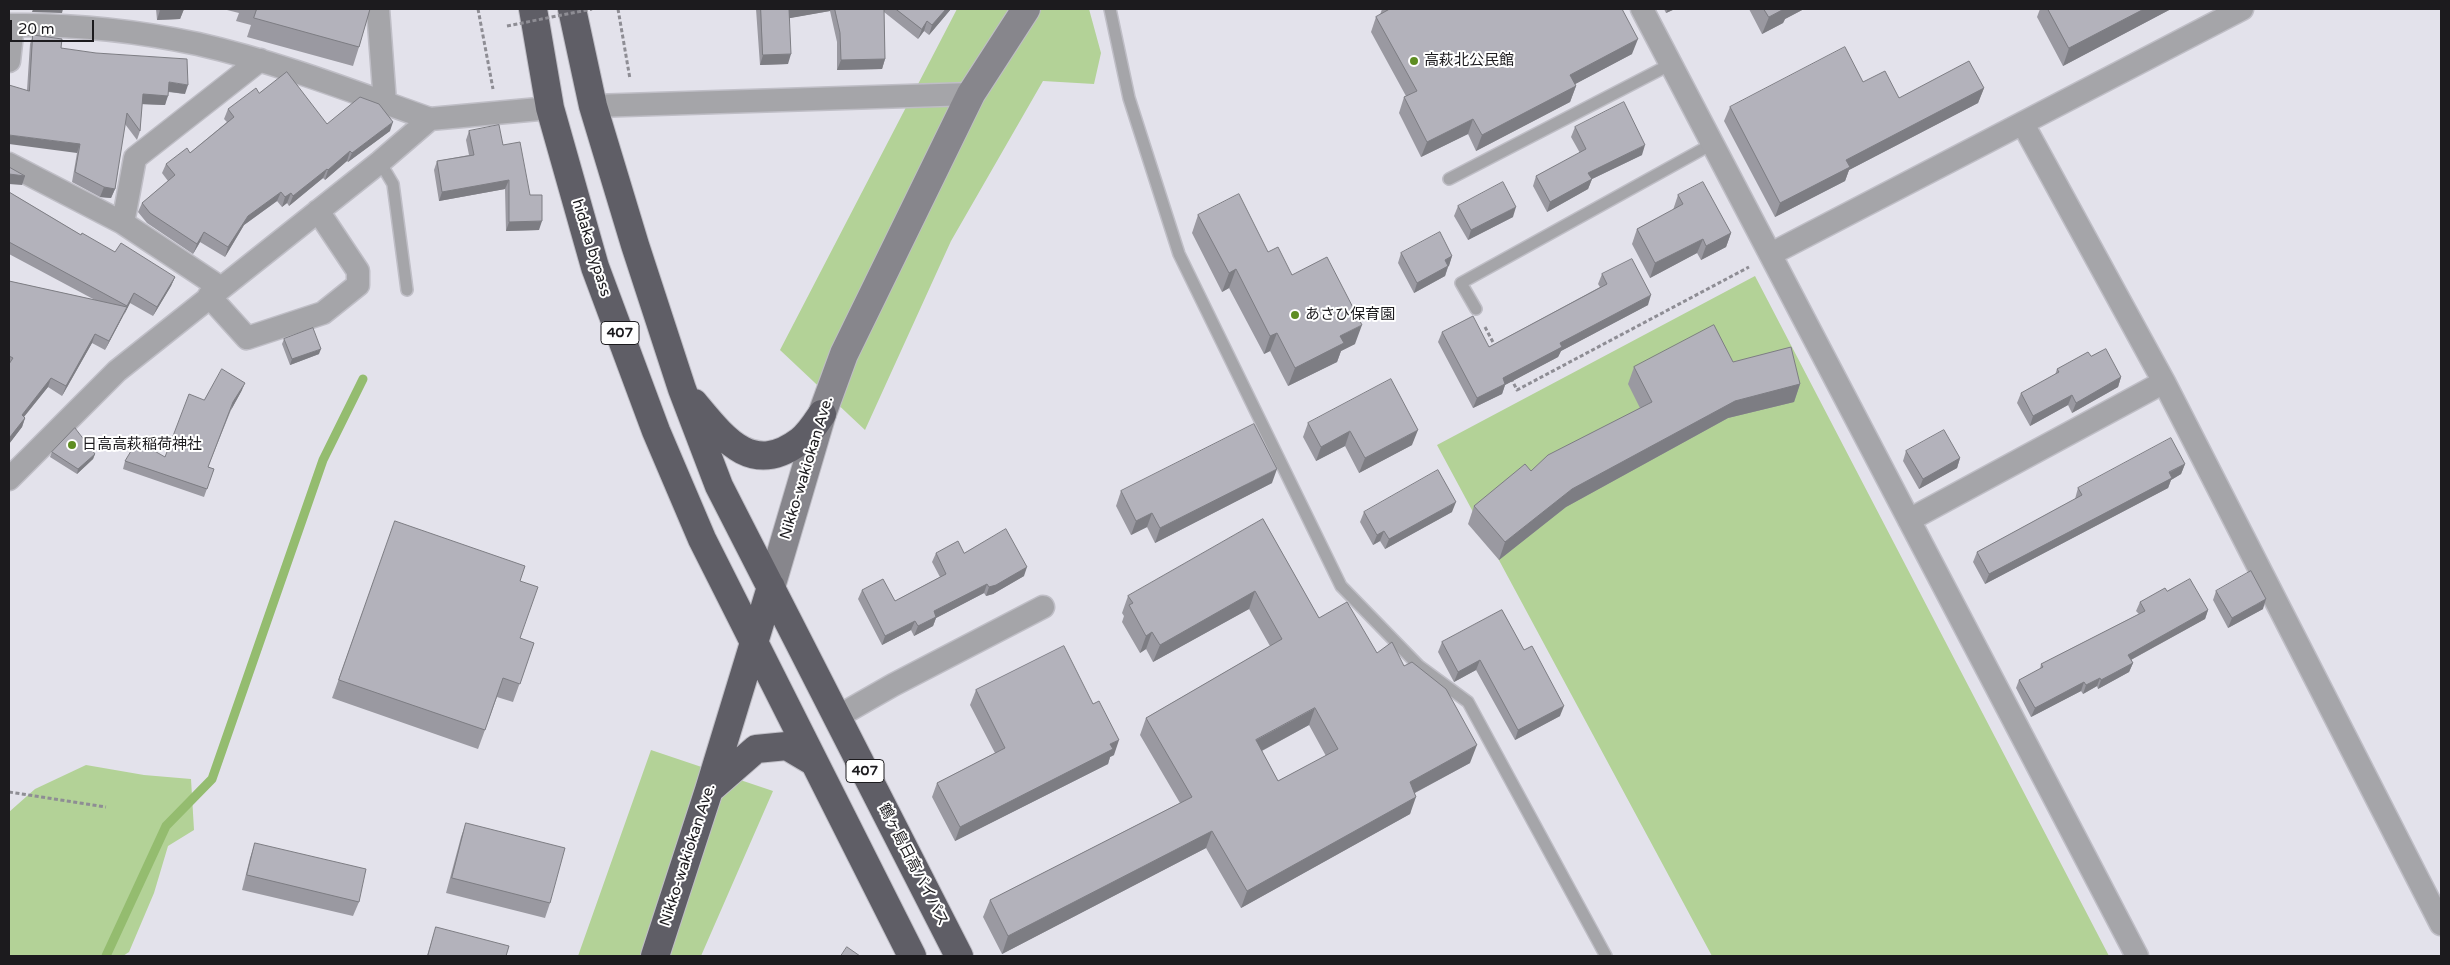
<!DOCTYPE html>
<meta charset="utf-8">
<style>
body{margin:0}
#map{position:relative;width:2450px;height:965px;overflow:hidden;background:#e3e2eb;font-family:"Varela Round",sans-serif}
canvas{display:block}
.frame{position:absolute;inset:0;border:10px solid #1c1b1e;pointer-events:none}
.scale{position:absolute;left:10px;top:20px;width:84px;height:22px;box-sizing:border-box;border:2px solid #1c1b1e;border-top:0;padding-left:6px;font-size:15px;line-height:18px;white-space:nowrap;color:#1c1b1e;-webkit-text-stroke:4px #fff;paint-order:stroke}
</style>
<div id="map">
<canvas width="2450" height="965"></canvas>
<div class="frame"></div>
<div class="scale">20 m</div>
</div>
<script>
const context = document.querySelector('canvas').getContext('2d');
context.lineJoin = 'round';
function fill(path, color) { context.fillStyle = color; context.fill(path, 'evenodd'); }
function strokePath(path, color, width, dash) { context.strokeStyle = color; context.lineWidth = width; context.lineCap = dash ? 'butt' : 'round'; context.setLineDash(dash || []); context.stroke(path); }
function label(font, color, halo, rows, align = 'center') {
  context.font = font + ' "Varela Round","Noto Sans JP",sans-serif'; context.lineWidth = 4; context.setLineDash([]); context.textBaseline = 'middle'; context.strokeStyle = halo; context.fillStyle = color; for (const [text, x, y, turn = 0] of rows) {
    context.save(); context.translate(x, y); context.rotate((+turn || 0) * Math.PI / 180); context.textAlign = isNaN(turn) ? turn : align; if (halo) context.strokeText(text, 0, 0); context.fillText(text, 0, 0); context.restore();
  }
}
fill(new Path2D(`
 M957,9H1089L1101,53L1094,84L1043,81L951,241L865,430L780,350Z
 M1755,276L2109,956H1712L1437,445Z
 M651,750L773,791L701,956H578Z
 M86,765L144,775L191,779L194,830L168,846L154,893L129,952L123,956H9V812L35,789Z`), '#b3d297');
strokePath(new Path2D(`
 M106,956L166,826L212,779L323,460L363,379`), '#94bc6f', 9);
const lane = new Path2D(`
 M1110,9L1129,98L1179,254L1341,586L1419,666L1468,702L1606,956
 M380,162L393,184L407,290
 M1449,179L1671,64
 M1476,309L1461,283L1712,144`);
const street = new Path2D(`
 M378,9L385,103
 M1642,9L2137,956
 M9,25C70,24 138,31 198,44C277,62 354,92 430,119
 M9,61L13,25
 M593,106L971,94
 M2023,124L2164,382L2441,924
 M9,164L123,223L221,288
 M123,223L135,158L260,60
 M1771,254L2242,9
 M209,296L247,338L323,313L358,285V271L318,211
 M9,479L117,371L380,162L430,119L550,108
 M1909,520L2164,382
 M837,717L893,685L1043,607`);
const secondary = new Path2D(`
 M771,587L822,414L844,354L971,94L1026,9`);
const highway = new Path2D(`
 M533,9L550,108L595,267L656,431L702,539L912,956
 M572,9L593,106L635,245L682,389L719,486L959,956
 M694,403C724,439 752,477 800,441C809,434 816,423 822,414
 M709,790L756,749L787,746L814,762
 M655,956L709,790L771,587`);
strokePath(lane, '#bfbec6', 14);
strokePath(street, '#bfbec6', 25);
strokePath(secondary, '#bfbec6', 30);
strokePath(highway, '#bfbec6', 30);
strokePath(new Path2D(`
 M478,9L493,89
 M618,9L630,79
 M1485,327L1496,348
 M1511,378L1517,390L1749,267
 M9,792L106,807`), '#8e8d94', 3, [4, 2.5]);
strokePath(lane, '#a5a5a9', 11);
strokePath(street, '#a5a5a9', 22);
strokePath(secondary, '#87868c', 28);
strokePath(highway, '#5f5e66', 28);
strokePath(new Path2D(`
 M507,26L592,9`), '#8e8d94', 3, [4, 2.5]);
fill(new Path2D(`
 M156,9H184L180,19L157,20Z
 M223,9H370L359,47L353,66L247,37L251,25L236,21L239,13Z
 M756,9H951L929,35L924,31L918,39L884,12L885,59L882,69L837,70V42L830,11L789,18L788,64L760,65Z
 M1382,9H1622L1632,54L1575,84L1576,86L1570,102L1476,151L1468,134L1421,157L1399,113L1404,97L1406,96L1371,32L1376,17L1380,15Z
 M1664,9H1675L1666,13Z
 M1749,9H1804L1785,19L1783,23L1762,34Z
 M2040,9H2171L2063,66L2037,17Z
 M33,35L61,48L185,94L168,92L165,105L142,104L140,131L137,140L125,124L115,189L111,198L100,197L72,182L77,153L27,90L30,44Z
 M1863,82L1899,98L1984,88L1978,103L1849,170L1845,181L1775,217L1724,121L1730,107Z
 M259,93L327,124L390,131L348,162L347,161L325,180L323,178L289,206L287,203L282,207L277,201L244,225L225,257L200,242L193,254L147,223L138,212L142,203L168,181L162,173L166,164L190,153L227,122L224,119L228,109Z
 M1575,127L1642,155L1592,179L1588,189L1547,212L1533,186L1536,176L1580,153L1571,137Z
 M469,131L503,145L530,195L539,230L506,231L505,189L439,201L434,170L437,161L469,155L466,140Z
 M9,192L81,235L115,252L175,277L171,286L153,316L130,303L105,350L92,343L62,396L48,387L24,417L25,418L22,427L9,444V281L95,300L9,254Z
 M1678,195L1731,233L1726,247L1701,260L1697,253L1650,278L1632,244L1637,229L1673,210Z
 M1458,206L1513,217L1468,240L1454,216Z
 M1198,215L1268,252L1292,275L1355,344L1341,351L1337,362L1288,386L1270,351L1264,354L1229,288L1222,292L1192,233Z
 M1401,253L1452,256L1445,276L1414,293L1398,263Z
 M1602,274L1648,305L1561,351L1558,357L1505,385L1502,394L1473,408L1438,342L1442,332L1489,347L1600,287L1598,284Z
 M284,339L319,354L290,365L282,344Z
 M2091,356L2121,377L2118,387L2072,413L2068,405L2030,426L2017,403L2021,393L2055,375L2057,369Z
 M1733,362L1800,384L1794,402L1728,418L1566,507L1499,560L1468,524L1474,506L1531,471L1640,408L1628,384L1634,367Z
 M242,390L231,410L208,467L214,469L204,497L123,469L125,461L165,457L204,400Z
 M1308,423L1412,445L1359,473L1345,446L1316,461L1303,437Z
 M1906,451L1960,458L1957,468L1919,489L1903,461Z
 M52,452L95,454L93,459L77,474L50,457Z
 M2185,464L2181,474L2171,480L2168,488L1985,584L1973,562L1977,552L2075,499L2078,488Z
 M1272,483L1155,543L1147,527L1131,535L1116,506L1121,491Z
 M1364,512H1452L1385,549L1380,541L1373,545L1360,522Z
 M1263,519L1319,618L1377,653L1404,666L1470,763L1415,793L1410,814L1241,908L1206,848L1002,954L983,917L990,900L1180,803L1140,735L1146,718L1270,646L1249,609L1153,662L1146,649L1140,653L1122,622L1124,616L1122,613L1128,596ZM1309,725L1326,756L1278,781L1262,751Z
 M395,521L520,581V638L534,643L513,702L497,697L478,749L332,698Z
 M936,553H964L1024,576L993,594L986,596L984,593L936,618L933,626L914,636L911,630L882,645L858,599L862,590L895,601L940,577L932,562Z
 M2167,591L2208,610L2205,619L2131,660L2133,663L2129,672L2098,689L2097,686L2083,694L2081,691L2031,717L2016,688L2019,680L2040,669L2041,664L2139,614L2136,611L2140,602Z
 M2216,591L2263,609L2228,628L2213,600Z
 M1502,610L1560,716L1515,740L1476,670L1454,682L1438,652L1442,642Z
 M976,690L1114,755L1110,757L1108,764L955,841L932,797L937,783L995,753L970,705Z
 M466,823L550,903L545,918L446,893L461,837Z
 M255,843L359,902L353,916L242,890L250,858Z
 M436,927L506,956H427Z`), '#9a99a1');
fill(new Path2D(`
 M33,9H63L62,13L32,12Z
 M184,9L180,19L157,20L160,10Z
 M789,9H831L830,11L785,19Z
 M946,9H951L929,35L932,25Z
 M1668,9H1675L1666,13Z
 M1784,9H1804L1785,19L1783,23L1762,34L1769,17Z
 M2144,9H2171L2063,66L2069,48Z
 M927,21L924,31L918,39L922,29Z
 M1638,39L1632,54L1564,90L1570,75Z
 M791,54L788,64L760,65L763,55Z
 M885,59L882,69L837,70L841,60Z
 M169,82L188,85L185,94L165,91Z
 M1576,86L1570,102L1476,151L1482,135Z
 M1984,88L1978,103L1849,170L1845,181L1775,217L1780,203L1846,160Z
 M143,94L168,96L165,105L140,104Z
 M1473,119L1468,134L1421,157L1427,142Z
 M393,122L390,131L348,162L352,153Z
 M9,135L80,144L77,153L9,144Z
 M1645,145L1642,155L1592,179L1588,189L1547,212L1550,202L1588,173Z
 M350,151L347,161L325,180L328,170Z
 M327,169L323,178L289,206L293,196Z
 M9,174L25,176L22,185L9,184Z
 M509,180L505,189L439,201L442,192Z
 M104,187L115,189L111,198L100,197Z
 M281,192L277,201L244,225L225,257L228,247L248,216Z
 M291,193L287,203L282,207L285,197Z
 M1516,207L1513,217L1468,240L1471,230Z
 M542,221L539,230L506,231L509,222Z
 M204,232L200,242L193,254L197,244Z
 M1731,233L1726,247L1701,260L1706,246Z
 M1703,239L1697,253L1650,278L1655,263Z
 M1452,256L1449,266L1441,270L1445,260Z
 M1448,266L1445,276L1414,293L1417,283Z
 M1236,269L1229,288L1222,292L1229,273Z
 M175,277L171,286L153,316L157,307Z
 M134,293L130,303L124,315L127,306Z
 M1651,295L1648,305L1561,351L1558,357L1505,385L1502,394L1473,408L1477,398L1503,378L1560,343Z
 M127,307L123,316L105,350L109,341Z
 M1362,325L1355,344L1341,351L1337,362L1288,386L1295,368L1340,336Z
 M1277,333L1270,351L1264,354L1270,336Z
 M95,334L92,343L62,396L66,386Z
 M321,349L319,354L290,365L292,359Z
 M2121,377L2118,387L2072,413L2076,403Z
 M51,378L48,387L18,424L22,415Z
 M245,383L242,390L231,410L233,402Z
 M1800,384L1794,402L1728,418L1566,507L1499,560L1505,542L1572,489L1735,401Z
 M2072,395L2068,405L2030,426L2033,416Z
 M25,418L22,427L9,444V437Z
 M1418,430L1412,445L1359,473L1365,458Z
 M1350,431L1345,446L1316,461L1321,447Z
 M95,454L93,459L77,474L78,469Z
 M1960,458L1957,468L1919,489L1923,479Z
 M2185,464L2181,474L2171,480L2168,488L1985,584L1989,574Z
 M1277,469L1272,483L1155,543L1160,528Z
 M1456,502L1452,512L1385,549L1389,539Z
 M1152,513L1147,527L1131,535L1136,521Z
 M1384,531L1380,541L1373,545L1377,535Z
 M1027,567L1024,576L993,594L986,596L989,587Z
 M987,584L984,593L936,618L933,626L914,636L918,626L934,611Z
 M1255,591L1249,609L1153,662L1160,645Z
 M2266,599L2263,609L2228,628L2232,618Z
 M2208,610L2205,619L2125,663L2128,655Z
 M915,621L911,630L882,645L885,636Z
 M1152,632L1146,649L1140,653L1146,636Z
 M1480,660L1476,670L1454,682L1458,672Z
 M2133,663L2129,672L2098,689L2101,680Z
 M2100,678L2097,686L2083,694L2086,685Z
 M2084,682L2081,691L2031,717L2035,708Z
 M1564,706L1560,716L1515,740L1518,730Z
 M1315,708L1309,725L1250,757L1256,740Z
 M1119,740L1114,755L1110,757L1108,764L955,841L960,827L1110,744Z
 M1477,745L1470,763L1403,799L1410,782Z
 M1416,797L1410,814L1241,908L1247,891Z
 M1212,831L1206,848L1002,954L1008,936Z`), '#7d7d83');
const building = new Path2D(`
 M160,9H183L160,10Z
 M257,9H370L359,47L254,18Z
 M761,9H789L791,54L763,55Z
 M835,9H884L885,59L841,60L840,33Z
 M896,9H946L932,25L927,21L922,29Z
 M1390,9H1622L1638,39L1570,75L1576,86L1482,135L1473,119L1427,142L1404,97L1417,91L1376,17Z
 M1764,9H1784L1769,17Z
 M2048,9H2144L2069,48Z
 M33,35L62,39L61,48L96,53L187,59L188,85L169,82L168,96L143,94L140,131L127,113L115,189L104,187L75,172L80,144L9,135V85L29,91Z
 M1845,47L1863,82L1885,71L1899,98L1969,61L1984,88L1846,160L1850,167L1780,203L1730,107Z
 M287,72L327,124L360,97L379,104L393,122L352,153L350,151L328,170L327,169L293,196L291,193L285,197L281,192L248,216L228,247L204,232L197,244L150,213L142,203L175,175L166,164L187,148L190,153L234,117L228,109L256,88L259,93Z
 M1624,102L1645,145L1588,173L1592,179L1550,202L1536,176L1586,149L1575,127Z
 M499,125L503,145L520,142L530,195H542V221L509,222V180L442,192L437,161L474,155L469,131Z
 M9,167L25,176L9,174Z
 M1503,182L1516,207L1471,230L1458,206Z
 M1703,182L1731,233L1706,246L1703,239L1655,263L1637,229L1683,204L1678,195Z
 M9,192L81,235L82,233L115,252L121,243L175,277L157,307L134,293L127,306L9,242Z
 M1239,194L1268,252L1278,247L1292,275L1327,257L1362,325L1340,336L1344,343L1295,368L1277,333L1270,336L1236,269L1229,273L1198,215Z
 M1440,232L1452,256L1445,260L1448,266L1417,283L1401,253Z
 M1632,259L1651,295L1560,343L1562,347L1503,378L1505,384L1477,398L1442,332L1473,316L1489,347L1607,284L1602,274Z
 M9,281L127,307L109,341L95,334L66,386L51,378L22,415L25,418L10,437H9V364L13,358L9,356Z
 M1714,325L1733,362L1791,347L1800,384L1735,401L1572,489L1505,542L1474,506L1525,464L1531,471L1548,455L1652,402L1634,367Z
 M313,328L321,349L292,359L284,339Z
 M2106,349L2121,377L2076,403L2072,395L2033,416L2021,393L2059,372L2057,369L2088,352L2091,356Z
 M222,369L245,383L233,402L208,467L214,469L207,489L125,461L137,441L165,457L189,394L204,400Z
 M1391,379L1418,430L1365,458L1350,431L1321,447L1308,423Z
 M1254,424L1277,469L1160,528L1152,513L1136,521L1121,491Z
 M75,428L95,454L78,469L52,452Z
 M1944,430L1960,458L1923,479L1906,451Z
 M2171,438L2185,464L2169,472L2172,478L1989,574L1977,552L2082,495L2078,488Z
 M1438,470L1456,502L1389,539L1384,531L1377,535L1364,512Z
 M1263,519L1319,618L1347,602L1377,653L1392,642L1404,666L1412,662L1446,689L1477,745L1410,782L1416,797L1247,891L1212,831L1008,936L990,900L1192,797L1146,718L1282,639L1255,591L1160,645L1152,632L1146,636L1129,605L1133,603L1128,596ZM1315,708L1338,749L1278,781L1256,740Z
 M395,521L525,566L520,581L538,587L520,638L534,643L520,684L503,678L485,730L339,680Z
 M1006,529L1027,567L996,585L989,587L987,584L934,611L936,617L918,626L915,621L885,636L862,590L883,579L895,601L946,574L936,553L958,541L964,553Z
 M2251,571L2266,599L2232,618L2216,591Z
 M2190,579L2208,610L2128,655L2133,663L2101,680L2100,678L2086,685L2084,682L2035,708L2019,680L2043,667L2041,664L2145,611L2140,602L2165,588L2167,591Z
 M1502,610L1524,650L1532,646L1564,706L1518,730L1480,660L1458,672L1442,642Z
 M1064,646L1093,704L1099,701L1119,740L1110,744L1113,749L960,827L937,783L1005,748L976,690Z
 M466,823L565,848L550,903L452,878Z
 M255,843L366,869L359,902L247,875Z
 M436,927L509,946L506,956H428Z
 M847,947L860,956H841Z`);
fill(building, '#b3b2bb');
strokePath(building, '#7d7d83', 1);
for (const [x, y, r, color] of [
 [1414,61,5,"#5e8d22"],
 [1295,315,5,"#5e8d22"],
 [72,445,5,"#5e8d22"]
]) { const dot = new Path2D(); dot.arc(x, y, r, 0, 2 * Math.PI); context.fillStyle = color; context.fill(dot); strokePath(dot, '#fff', 2); }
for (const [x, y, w] of [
 [620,333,38],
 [865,771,38]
]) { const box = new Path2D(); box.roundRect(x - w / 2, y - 11.5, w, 23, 4); context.fillStyle = '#fff'; context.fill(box); strokePath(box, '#1c1b1e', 1); }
label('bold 14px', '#1c1b1e', null, [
 ["407",620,333],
 ["407",865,771]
]);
label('15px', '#1c1b1e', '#fff', [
 ["高萩北公民館",1424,61],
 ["あさひ保育園",1305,315],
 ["日高高萩稲荷神社",82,445]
], 'left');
label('15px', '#1c1b1e', '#fff', [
 ["hidaka bypass",591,248,73],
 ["Nikko-wakiokan Ave.",807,468,-73],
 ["Nikko-wakiokan Ave.",688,855,-72],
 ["鶴ヶ島日高バイパス",913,865,63]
]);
</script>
